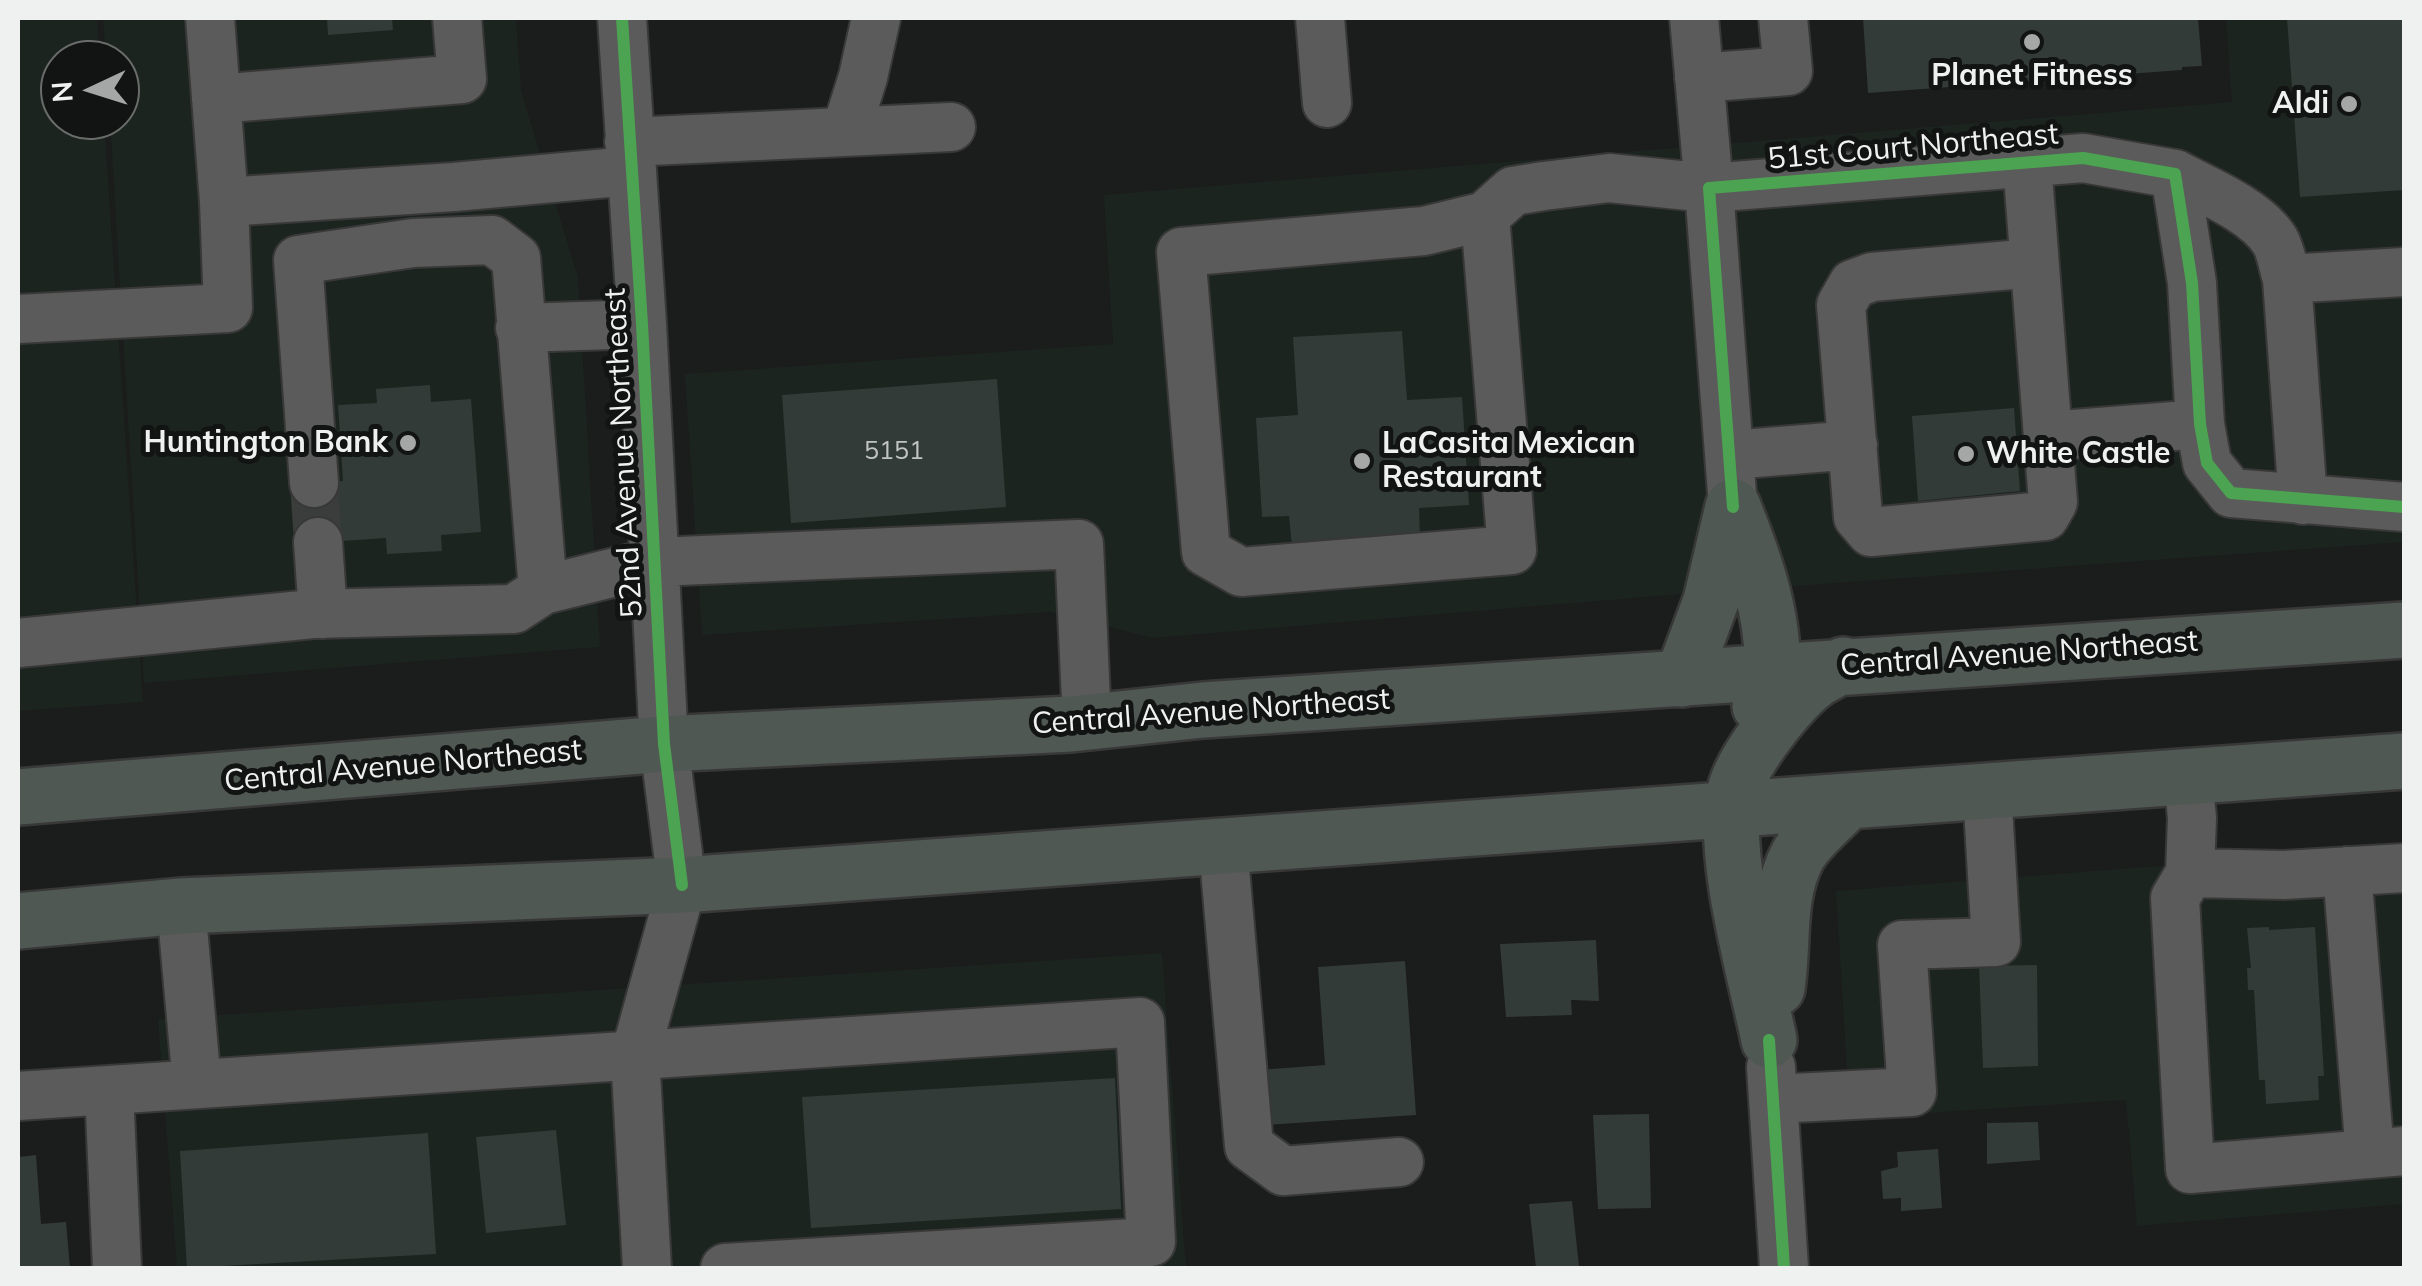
<!DOCTYPE html>
<style>
body{margin:0}
#map{position:relative;width:2422px;height:1286px;overflow:hidden;background:#1b1c1c;font-family:Mulish,sans-serif}
canvas{display:block}
.frame{position:absolute;inset:0;border:20px solid #eff1f0;pointer-events:none}
.north{position:absolute;left:40px;top:40px;width:100px;height:100px;box-sizing:border-box;background:#111413;border:2px solid #6a6c6b;border-radius:50%;rotate:266deg;font-size:28px;font-weight:700;line-height:40px;text-align:center;color:#eff1f0}
.north::after{content:'';display:block;margin:auto;width:35px;height:45px;background:#a5a6a6;clip-path:polygon(50% 0,100% 100%,50% 72%,0 100%)}
</style>
<div id="map">
<canvas width="2422" height="1286"></canvas>
<div class="frame"></div>
<div class="north">N</div>
</div>
<script>
const context = document.querySelector('canvas').getContext('2d');
context.lineJoin = 'round';
function fill(path, color) { context.fillStyle = color; context.fill(path, 'evenodd'); }
function strokePath(path, color, width, dash) { context.strokeStyle = color; context.lineWidth = width; context.lineCap = dash ? 'butt' : 'round'; context.setLineDash(dash || []); context.stroke(path); }
function label(font, color, halo, rows, align = 'center') {
  context.font = font + ' Mulish,sans-serif'; context.lineWidth = 10; context.setLineDash([]); context.textBaseline = 'middle'; context.strokeStyle = halo; context.fillStyle = color; for (const [text, x, y, turn = 0] of rows) {
    context.save(); context.translate(x, y); context.rotate((+turn || 0) * Math.PI / 180); context.textAlign = isNaN(turn) ? turn : align; if (halo) context.strokeText(text, 0, 0); context.fillText(text, 0, 0); context.restore();
  }
}
fill(new Path2D(`
 M18,18H97L100,60H60V120H104L143,702L18,711Z
 M103,18H516L521,91L578,277L600,647L144,683L110,120H120V60H106Z
 M2226,18H2404V542L1670,595L1153,638L1050,612L702,635L685,374L1113,344L1104,195L2232,102Z
 M2404,847V1204L2137,1226L2126,1100L1850,1118L1836,891Z
 M1162,953L1186,1268H177L158,1019Z`), '#1c241f');
fill(new Path2D(`
 M327,18H392L393,30L328,35Z
 M1863,18H2198L2202,66L2182,67V70L1868,93Z
 M2287,18H2404V190L2300,197Z
 M1402,331L1407,400L1462,397L1469,505L1419,508L1420,538L1292,546L1289,516L1262,517L1256,418L1298,415L1293,337Z
 M997,379L1006,507L791,523L782,395Z
 M430,385L431,402L471,399L481,532L441,535L442,551L387,554L386,538L297,544L293,484L343,481L338,405L377,403L376,389Z
 M2014,408L2020,491L1918,501L1912,416Z
 M2269,927V930L2315,927L2324,1076H2318L2319,1100L2266,1104L2265,1080H2259L2254,990H2248L2247,968H2251L2247,928Z
 M1596,940L1599,1001L1571,1000L1572,1015L1506,1017L1500,944Z
 M1405,961L1416,1115L1265,1125L1259,1070L1325,1065L1318,967Z
 M2037,965L2038,1066L1983,1068L1979,966Z
 M1115,1078L1121,1209L811,1228L802,1097Z
 M1649,1114L1651,1208L1598,1209L1593,1115Z
 M2038,1122L2040,1160L1987,1164V1123Z
 M556,1130L566,1225L486,1233L476,1137Z
 M428,1133L436,1254L187,1268L180,1151Z
 M1938,1149L1942,1208L1901,1211V1198L1883,1199L1881,1171L1898,1167L1897,1152Z
 M36,1155L41,1224L66,1222L70,1268H18L19,1157Z
 M1572,1201L1579,1266L1536,1268L1529,1204Z`), '#333b38');
strokePath(new Path2D(`
 M314,483L318,542`), '#3b3c3c', 48, [48, 24]);
const minor = new Path2D(`
 M210,18L224,202L454,187L630,171
 M622,18L642,324L664,744L682,885L635,1055L647,1268
 M1320,18L1327,103
 M1699,78L1788,71L1783,18
 M216,99L462,79L457,18
 M846,131L863,77L876,18
 M629,142L951,127
 M2027,162L2053,502L2045,516L1871,532L1858,517L1841,305L1853,284L1872,277L2034,263
 M2175,174C2205,190 2257,211 2275,241C2281,251 2283,267 2287,279
 M1485,216L1512,550L1241,572L1206,552L1181,252L1424,231L1485,216L1513,191L1544,186L1609,178L1709,188L1694,18
 M18,319L228,308L224,202
 M520,328L642,324
 M2048,436L2200,424
 M1731,455L1853,445
 M314,483L298,260L413,243L492,240L516,258L543,590
 M2303,500L2287,279L2404,272
 M1733,507L1709,188L2083,158L2175,174L2192,283L2200,424L2207,463L2231,493L2404,507
 M318,542L323,614
 M18,643L313,614L514,609L543,590L656,562L1079,544L1087,723
 M2188,776L2192,818L2190,873L2175,898L2190,1169L2404,1151
 M1223,846L1249,1146L1283,1171L1399,1162
 M2347,871L2370,1154
 M2190,873L2284,875L2404,868
 M181,906L197,1084
 M1771,1067L1784,1268
 M109,1090L117,1268
 M18,1096L1140,1022L1151,1242L725,1268
 M1774,1099L1912,1092L1902,945L1996,942L1987,790`);
const major = new Path2D(`
 M1733,507C1753,557 1774,614 1772,668C1771,681 1764,695 1760,706
 M1682,679L1711,601L1733,507
 M18,797L664,744L1071,724L1203,710L2404,630
 M18,921L181,906L682,885L2404,761
 M1777,988C1784,944 1776,896 1798,855C1809,836 1832,818 1847,802
 M1769,1040C1756,976 1720,853 1735,791C1742,760 1790,699 1816,680C1824,675 1834,670 1843,665`);
strokePath(minor, '#383838', 52);
strokePath(major, '#383838', 60);
strokePath(minor, '#5a5b5a', 48);
strokePath(major, '#505854', 55);
strokePath(new Path2D(`
 M622,18L642,324L664,744L682,885
 M1733,507L1709,188L2083,158L2175,174L2192,283L2200,424L2207,463L2231,493L2404,507
 M1769,1040L1784,1268`), '#4ca352', 12);
for (const [x, y, r, color] of [
 [2032,42,10,"#a5a6a6"],
 [2349,104,10,"#a5a6a6"],
 [408,443,10,"#a5a6a6"],
 [1966,454,10,"#a5a6a6"],
 [1362,461,10,"#a5a6a6"]
]) { const dot = new Path2D(); dot.arc(x, y, r, 0, 2 * Math.PI); context.fillStyle = color; context.fill(dot); strokePath(dot, '#111413', 4); }
label('25px', '#c0c4c2', null, [
 ["5151",894,451]
]);
label('bold 30px', '#eff1f0', '#111413', [
 ["Planet Fitness",2032,76,"center"],
 ["Aldi",2329,104],
 ["Huntington Bank",388,443],
 ["LaCasita Mexican",1382,444,"left"],
 ["Restaurant",1382,478,"left"],
 ["White Castle",1986,454,"left"]
], 'right');
label('30px', '#eff1f0', '#111413', [
 ["51st Court Northeast",1913,147,-5],
 ["52nd Avenue Northeast",624,453,-93],
 ["Central Avenue Northeast",2019,654,-4],
 ["Central Avenue Northeast",1211,712,-4],
 ["Central Avenue Northeast",403,766,-5]
]);
</script>
